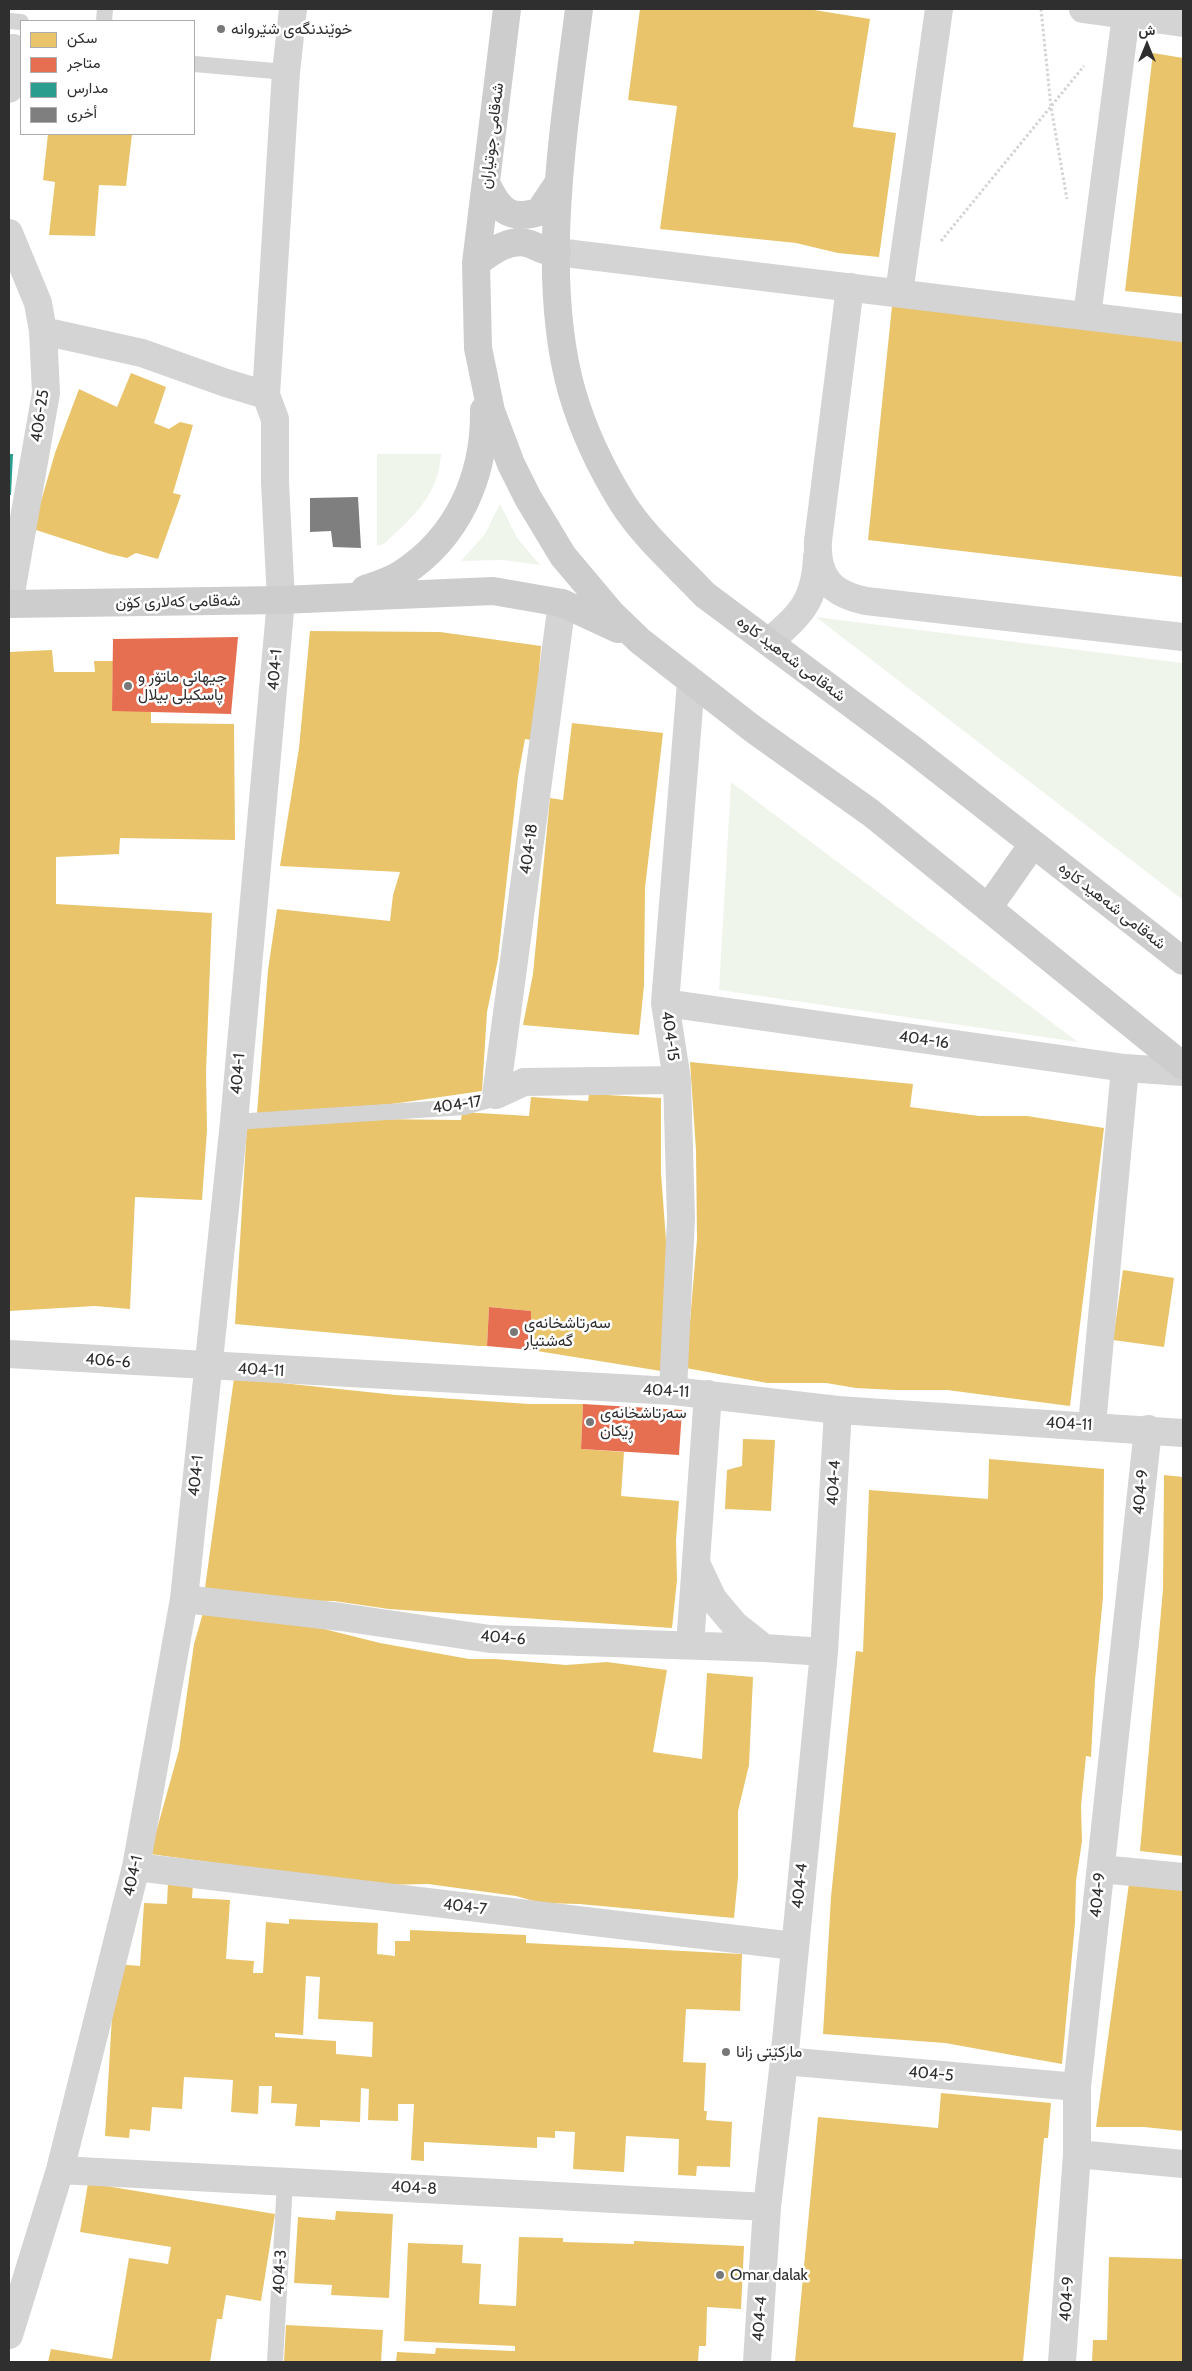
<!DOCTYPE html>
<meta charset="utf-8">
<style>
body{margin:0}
#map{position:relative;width:1192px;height:2371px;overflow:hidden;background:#fff;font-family:Cabin,Vazirmatn,sans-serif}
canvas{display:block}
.frame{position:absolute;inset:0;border:10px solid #2f2f2f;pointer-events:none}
.legend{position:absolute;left:20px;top:20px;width:175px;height:115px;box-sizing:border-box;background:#fff;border:1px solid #acacac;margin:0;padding:6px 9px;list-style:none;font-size:15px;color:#2f2f2f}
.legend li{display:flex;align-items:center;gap:10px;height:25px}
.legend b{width:25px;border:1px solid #acacac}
.north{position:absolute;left:1122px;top:20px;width:50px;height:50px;-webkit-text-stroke:4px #fff;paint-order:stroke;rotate:0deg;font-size:14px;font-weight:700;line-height:20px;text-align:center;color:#2f2f2f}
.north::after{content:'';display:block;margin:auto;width:18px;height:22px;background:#2f2f2f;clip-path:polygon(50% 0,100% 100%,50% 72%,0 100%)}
</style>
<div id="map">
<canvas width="1192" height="2371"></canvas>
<div class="frame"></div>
<ul class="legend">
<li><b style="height:14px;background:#e9c46a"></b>سكن</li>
<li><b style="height:14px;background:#e76f51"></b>متاجر</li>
<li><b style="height:14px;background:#2a9d8f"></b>مدارس</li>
<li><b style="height:14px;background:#7f7f7f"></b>أخرى</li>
</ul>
<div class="north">ش</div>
</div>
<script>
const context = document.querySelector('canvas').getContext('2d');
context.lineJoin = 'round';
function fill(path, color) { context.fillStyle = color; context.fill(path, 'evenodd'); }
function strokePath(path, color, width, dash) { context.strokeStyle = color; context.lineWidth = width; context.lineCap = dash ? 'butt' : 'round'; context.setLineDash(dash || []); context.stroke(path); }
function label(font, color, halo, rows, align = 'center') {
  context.font = font + ' Cabin,Vazirmatn,sans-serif'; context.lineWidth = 5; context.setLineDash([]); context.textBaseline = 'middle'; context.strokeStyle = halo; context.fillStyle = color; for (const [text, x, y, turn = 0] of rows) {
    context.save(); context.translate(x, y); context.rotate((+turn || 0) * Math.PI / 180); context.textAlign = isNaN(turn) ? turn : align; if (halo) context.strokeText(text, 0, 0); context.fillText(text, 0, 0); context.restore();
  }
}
fill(new Path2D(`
 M377,454H441C439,495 412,518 384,544L377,546Z
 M500,504L517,538L540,565L503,560L461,561L485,534Z
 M816,617L1183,663V900Z
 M731,782L1078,1042L719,990Z`), '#f0f5ec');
fill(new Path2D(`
 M640,9H808L870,19L853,127L896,133L879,257L838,253L796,243L660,229L677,106L628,100Z
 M1153,53L1183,58V297L1125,291Z
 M48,134H132L126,186L99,185L95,236L49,235L55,182L43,180Z
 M892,306L1183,339V577L868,540Z
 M131,373L166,387L154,423L169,429L180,422L193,425L173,493L181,495L158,559L136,553L127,558L110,554L33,529L55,453L79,389L117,407Z
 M310,631L440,632L541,646L536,710L531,740L525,739L518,777L498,959L487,1012L482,1091L392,1104L257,1114L268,970L277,909L390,921L393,895L400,872L280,866L299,748Z
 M52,650L54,672H95L94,661H113L112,711H151V723L234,724L235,840L120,838L119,854L56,857V904L212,913L206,1072L207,1130L202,1200L135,1197L130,1309L95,1306L9,1311V652Z
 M572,723L663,733L645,888L644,985L639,1035L523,1025L533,974L550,798L563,800Z
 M690,1062L913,1084L910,1107L979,1116H1027L1104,1128L1070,1406L947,1390H895L856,1388L826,1383H767L686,1368L697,1239L696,1150Z
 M589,1094L661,1098V1173L667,1254L661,1371L531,1350V1311L489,1307L487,1346H479L235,1324L247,1125L369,1119L461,1120L462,1112L529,1116L531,1097L588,1101Z
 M1123,1270L1174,1278L1164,1347L1113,1340Z
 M234,1378L396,1395L529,1404H583L581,1449L624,1452L621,1496L679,1501L676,1540L677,1580L672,1628L389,1609L334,1601L262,1600L204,1595Z
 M743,1439L775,1440L771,1511L725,1509L727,1470L742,1466Z
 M989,1459L1104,1469L1103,1597L1095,1680L1091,1757L1086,1756L1081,1806L1082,1841L1076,1881L1075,1923L1062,2064L945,2043L823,2034L831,1897L856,1651L863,1652L869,1490L988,1499Z
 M1164,1475L1183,1477V1856L1140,1851L1163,1589Z
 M203,1613L324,1629L380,1643L469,1659H495L566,1665L607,1662L667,1670L653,1752L702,1759L707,1673L753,1677L749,1765L738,1811V1877L734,1918L579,1904L541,1903L516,1896L428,1884L380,1885L150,1854L179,1750L194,1644Z
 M168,1882L193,1883L192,1898L230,1900L226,1959L254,1961L253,1973H263L266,1922L289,1924V1919L378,1923L377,1954L395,1956V1941H410V1930L526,1935V1943L742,1954L740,2011L686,2009L683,2062L706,2063L704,2111H707L706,2120L732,2122L730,2167L697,2166L696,2176L678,2175L679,2139L626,2136L624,2172L573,2169L575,2132L555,2131V2138L537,2137V2148L424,2142V2161L411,2160L414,2104H398V2121L368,2120L369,2089L361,2088L360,2122L320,2120V2127L295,2126L297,2104L271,2103L272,2086H259L258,2114L231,2112L233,2080L184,2077L182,2109L152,2107L150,2131L130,2129L129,2138L105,2136L115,1964L140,1966L144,1903L167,1904ZM306,1976L320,1977L318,2019L373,2022L372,2057L336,2054V2041L275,2037V2033L303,2035Z
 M1129,1883L1183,1890V2131L1144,2127H1096Z
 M941,2093L1051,2103L1048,2138H1044L1023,2362H795L818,2117L938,2128Z
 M88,2183L275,2214L261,2301L226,2295L222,2319H217L210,2362H48L51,2349L112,2359L129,2258L168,2264L171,2247L80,2232Z
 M336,2211L393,2214L389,2298L331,2295L332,2285L294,2283L298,2217L335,2220Z
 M519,2237L563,2238V2242L634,2244V2241L744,2246L741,2309L707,2307L706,2346H699L698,2362H396L397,2352L435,2354L436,2348L515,2351V2346L404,2341L408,2243L463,2245L462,2263L481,2264L479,2304L516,2306Z
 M1109,2257L1183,2259V2362H1092L1093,2340H1107Z
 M286,2325L383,2330L381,2362H284Z`), '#e9c46a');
fill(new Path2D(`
 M238,637L231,714L112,711L113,639Z
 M489,1307L531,1311V1350L487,1346Z
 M583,1404L682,1410L679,1455L581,1449Z`), '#e76f51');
fill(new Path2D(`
 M9,454H13L11,495H9Z`), '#2a9d8f');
fill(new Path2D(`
 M358,497L361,548L333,547L331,531L310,532V498Z`), '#7f7f7f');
strokePath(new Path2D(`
 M1041,9L1051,107L1067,199
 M941,241L1084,66`), '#d4d4d4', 3, [2.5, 2.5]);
strokePath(new Path2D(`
 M9,21L21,22
 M104,21L105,9
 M194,64L286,72
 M234,1122L464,1107L489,1100L496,1095
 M275,2362L285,2182`), '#d4d4d4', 16);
strokePath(new Path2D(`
 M1083,9L1183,23
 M9,89L13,48
 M9,233L38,303L43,331L46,393L9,604
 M557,252L1183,328
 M850,287L818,541C816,578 832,594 866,601L1183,637
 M899,293L939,9
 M1087,316L1126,15
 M266,395L286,72L293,9
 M769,642C802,613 815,601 817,557
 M665,1003L1125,1068L1183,1072
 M496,1095L562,603
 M496,1095L524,1082L677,1080
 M9,1354L673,1391L838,1410L1183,1433
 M673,1391L681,1218L677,1080L665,1003L691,682
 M1092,1425L1125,1068
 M696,1563L713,1599L735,1625L764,1648
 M184,1599L341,1617L490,1639L764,1648L824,1652
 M690,1645L708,1394
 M136,1867L794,1946
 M1101,1869L1183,1877
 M784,2061L1077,2087
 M1077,2154L1183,2164
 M60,2170L767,2207
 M9,2335L60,2170L136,1867L184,1599L234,1122L281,600L275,482V419L266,395L226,383L142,353L43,331
 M757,2362L767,2207L784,2061L824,1652L838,1410
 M1062,2362L1077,2154V2087L1148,1429`), '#d4d4d4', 28);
strokePath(new Path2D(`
 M507,9L476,263L478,348L491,411L511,464L528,498L563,556L611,613L640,641L753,729L871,813L1183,1066
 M579,9C564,127 539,276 572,392C583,430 601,468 622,502C644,537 677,565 705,595L912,749L1183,961
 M486,183C499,210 509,221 539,212L559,182
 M476,263C491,252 510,237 530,244C540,248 546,252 557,252
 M365,589C377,585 390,581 401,574C458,538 485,476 484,410
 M9,604L281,600L493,591L562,603L618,629
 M988,908L1033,844`), '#cdcdcd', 28);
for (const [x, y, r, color] of [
 [221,29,5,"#787878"],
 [128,686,5,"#787878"],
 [514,1332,5,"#787878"],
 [590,1422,5,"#787878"],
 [726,2052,5,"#787878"],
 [720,2275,5,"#787878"]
]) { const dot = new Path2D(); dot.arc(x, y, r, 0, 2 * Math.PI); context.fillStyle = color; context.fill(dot); strokePath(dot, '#fff', 2); }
label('16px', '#2f2f2f', '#fff', [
 ["خوێندنگەی شێروانە",231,29],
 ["جیهانی ماتۆر و",138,677],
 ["پاسکیلی بیلال",138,695],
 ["سەرتاشخانەی",524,1323],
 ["گەشتیار",524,1341],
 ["سەرتاشخانەی",600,1413],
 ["ڕێکان",600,1431],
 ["مارکێتی زانا",736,2052],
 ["Omar dalak",730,2275]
], 'left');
label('16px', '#2f2f2f', '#fff', [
 ["شەقامی جوتیاران",492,136,-83],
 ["406-25",40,416,-82],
 ["شەقامی کەلاری کۆن",178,602,-1],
 ["شەقامی شەهید کاوە",791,659,37],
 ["404-1",275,670,-85],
 ["404-18",529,849,-82],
 ["شەقامی شەهید کاوە",1112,906,38],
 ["404-15",670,1036,82],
 ["404-16",924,1040,8],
 ["404-1",238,1074,-85],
 ["404-17",457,1105,-8],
 ["406-6",108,1361,4],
 ["404-11",261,1370,3],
 ["404-11",666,1391,3],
 ["404-11",1069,1424,3],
 ["404-1",196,1476,-84],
 ["404-4",834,1483,-87],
 ["404-9",1141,1492,-84],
 ["404-6",503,1638,4],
 ["404-1",133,1876,-77],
 ["404-4",800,1886,-84],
 ["404-9",1098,1895,-84],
 ["404-7",465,1907,7],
 ["404-5",931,2074,5],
 ["404-8",414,2188,3],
 ["404-3",280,2272,-87],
 ["404-9",1067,2299,-86],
 ["404-4",760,2319,-86]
]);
</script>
